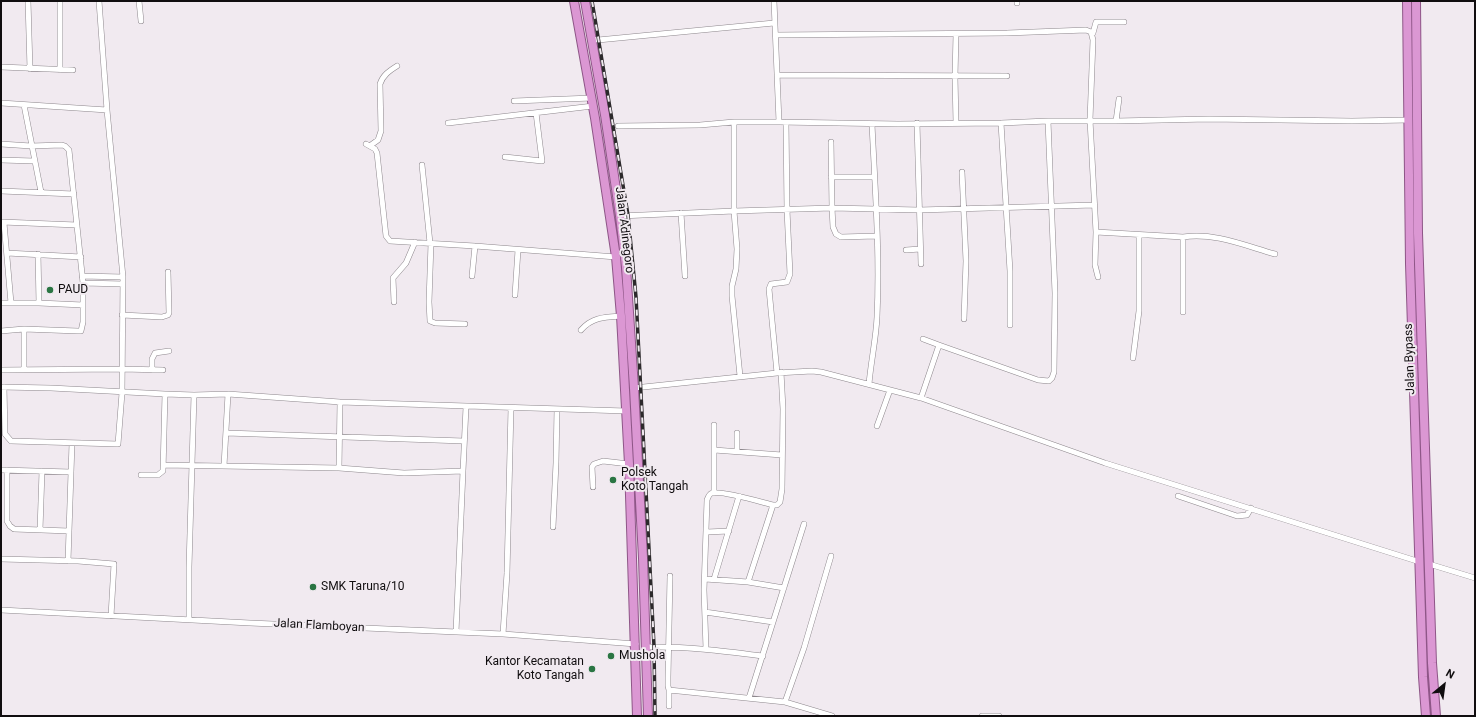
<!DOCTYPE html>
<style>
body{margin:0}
#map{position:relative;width:1476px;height:717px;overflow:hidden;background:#f1eaf0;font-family:Roboto,sans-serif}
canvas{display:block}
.frame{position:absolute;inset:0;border:2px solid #100d0f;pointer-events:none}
.north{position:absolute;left:1424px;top:665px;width:40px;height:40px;-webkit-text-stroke:3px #f1eaf0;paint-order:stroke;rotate:29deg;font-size:11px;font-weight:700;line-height:16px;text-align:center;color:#100d0f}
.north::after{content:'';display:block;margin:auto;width:14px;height:18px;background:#100d0f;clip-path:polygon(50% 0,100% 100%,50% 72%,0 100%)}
</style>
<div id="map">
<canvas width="1476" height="717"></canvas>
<div class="frame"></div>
<div class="north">N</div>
</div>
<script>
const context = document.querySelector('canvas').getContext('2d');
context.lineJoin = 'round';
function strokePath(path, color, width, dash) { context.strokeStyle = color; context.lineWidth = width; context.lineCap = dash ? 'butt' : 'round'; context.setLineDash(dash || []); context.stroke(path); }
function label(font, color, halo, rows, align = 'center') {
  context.font = font + ' Roboto,sans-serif'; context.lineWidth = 4; context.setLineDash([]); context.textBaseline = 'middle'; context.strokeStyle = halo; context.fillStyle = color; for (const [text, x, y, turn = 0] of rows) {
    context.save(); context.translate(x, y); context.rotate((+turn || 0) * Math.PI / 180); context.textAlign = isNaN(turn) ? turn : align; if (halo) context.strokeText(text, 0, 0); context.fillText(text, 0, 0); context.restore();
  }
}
const minor = new Path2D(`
 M28,1L30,69
 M60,1V70
 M139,1L141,21
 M774,1L779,122
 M1017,1V3
 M1093,33L1096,22H1124
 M956,34L955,77L956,123
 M776,35L1007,33L1086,30L1091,32L1093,40L1090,120L1096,232L1095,265L1098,277
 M592,39L598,40L774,23
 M1,67L73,70
 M777,75L1007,76
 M514,101L592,98
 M1,103L107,110
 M24,105L41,192
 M1116,121L1119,99
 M734,122V211L737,249L736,269L732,286V296L740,376
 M448,123L593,106
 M917,123L921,264
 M1001,123L1010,271V325
 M618,126L700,125L734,122H779L898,124L1001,123L1048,121H1116L1209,119L1352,121L1409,120
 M831,142L832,208L833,227L836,234L841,237L876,236
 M1,144L31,146L62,145L65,146L69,150L83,283V322L81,331H78L24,329L1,331
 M366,144L375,149L377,153L386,236L390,241L475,246L616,257
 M371,145L378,140L381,131L380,84C383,75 389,71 397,66
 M505,157L542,161L536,113
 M1,160L34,161
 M422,165L430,243
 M962,172L966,261L964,319
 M831,177H874
 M1,191L74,194
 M681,213L685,276
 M620,216L734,211L832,208L919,210L1094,205
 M2,222L77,225
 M4,223L11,303
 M1096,232L1183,237C1214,232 1246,246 1275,254
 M431,243L429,302L430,321L435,323L465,324
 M906,250L920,249
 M7,253L81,257
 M38,254L39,303
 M82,276L123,277
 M472,276L475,246
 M83,283L123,284
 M515,295L518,250
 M394,302L393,278L406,263L415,242
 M1,303H39L83,305
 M1183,312V237
 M122,315L162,317L168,315L169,313L168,272
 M581,330C592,317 605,317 621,316
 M939,345L1038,380L1049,381L1052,378L1054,372L1055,293L1048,121
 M1133,358L1139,311V235
 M1,370L122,369L163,370
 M24,370V329
 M152,370V359L155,353L169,351
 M777,373L769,289L771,284L787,282L790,274L787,210L786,122
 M869,384C871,361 876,339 877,317C880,253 875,188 872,124
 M1,387L51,388L165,394L194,395L228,394L340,402L626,411
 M4,387L5,434L11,441L118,444L122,393L123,277L107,110L99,1
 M634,388L777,373L812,371L821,372L921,398L1105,463L1420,562
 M921,398L939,345L923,339
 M877,426L890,390
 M226,433L464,441
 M714,450V425
 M737,451V433
 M163,465L339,468L404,473L463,471L466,407
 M224,466L228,394
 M339,468L340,402
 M1,470L71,472
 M7,470V521L10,526L14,529L69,531
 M141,475H158L163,471L165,394
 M593,487L592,467L594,464L603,461L629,464
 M714,493V450L782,455
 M1178,496L1237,516L1247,515L1251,508
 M553,527L556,463L557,409
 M40,530L42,471
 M707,532L729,531
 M1,559L78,561L114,564L111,616
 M68,561L72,443
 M1429,564L1475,578
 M670,576L668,677V686L669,690L785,702L832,716
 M705,579L748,582L784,588
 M714,579L739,496
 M748,582L773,505
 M1,610L250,623L503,634L636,644
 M705,612L773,622
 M189,620V567L194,395
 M456,632L463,471
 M503,634L507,573L511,408
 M647,647C686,646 724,651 763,656
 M706,649L704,590L707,500C708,497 709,494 712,493C722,490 761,502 773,505H777L780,502L782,489L783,409L781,372
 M749,698L804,524
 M785,702L804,648L831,556
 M669,706V690
 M982,716H999`);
const trunk = new Path2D(`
 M574,1L595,118L616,257L621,316L629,464L637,716
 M585,1L605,115L620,216L626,267L634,388L643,558L648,716
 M1407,1L1410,264L1423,677L1426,716
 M1416,1L1418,233L1432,663L1436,716`);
strokePath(minor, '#8d878c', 6);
strokePath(trunk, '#8e5687', 10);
strokePath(minor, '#fff', 5);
strokePath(trunk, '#db97d3', 8);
const rail = new Path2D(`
 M592,1L628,215L636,297L654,646L655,716`);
strokePath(rail, '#2c292b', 3.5);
strokePath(rail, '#f1eaf0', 2, [6]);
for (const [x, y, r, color] of [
 [50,290,4,"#2a7543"],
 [613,480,4,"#2a7543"],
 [313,587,4,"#2a7543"],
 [611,656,4,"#2a7543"],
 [592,669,4,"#2a7543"]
]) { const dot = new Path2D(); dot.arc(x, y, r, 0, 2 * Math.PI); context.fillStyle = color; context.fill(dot); strokePath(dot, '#f1eaf0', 1.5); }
label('12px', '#100d0f', '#f1eaf0', [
 ["Jalan Adinegoro",624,230,83],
 ["Jalan Bypass",1410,359,-92],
 ["Jalan Flamboyan",319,626,3]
]);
label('12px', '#100d0f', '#f1eaf0', [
 ["PAUD",58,290],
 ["Polsek",621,473],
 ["Koto Tangah",621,487],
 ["SMK Taruna/10",321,587],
 ["Mushola",619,656],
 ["Kantor Kecamatan",584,662,"right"],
 ["Koto Tangah",584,676,"right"]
], 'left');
</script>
